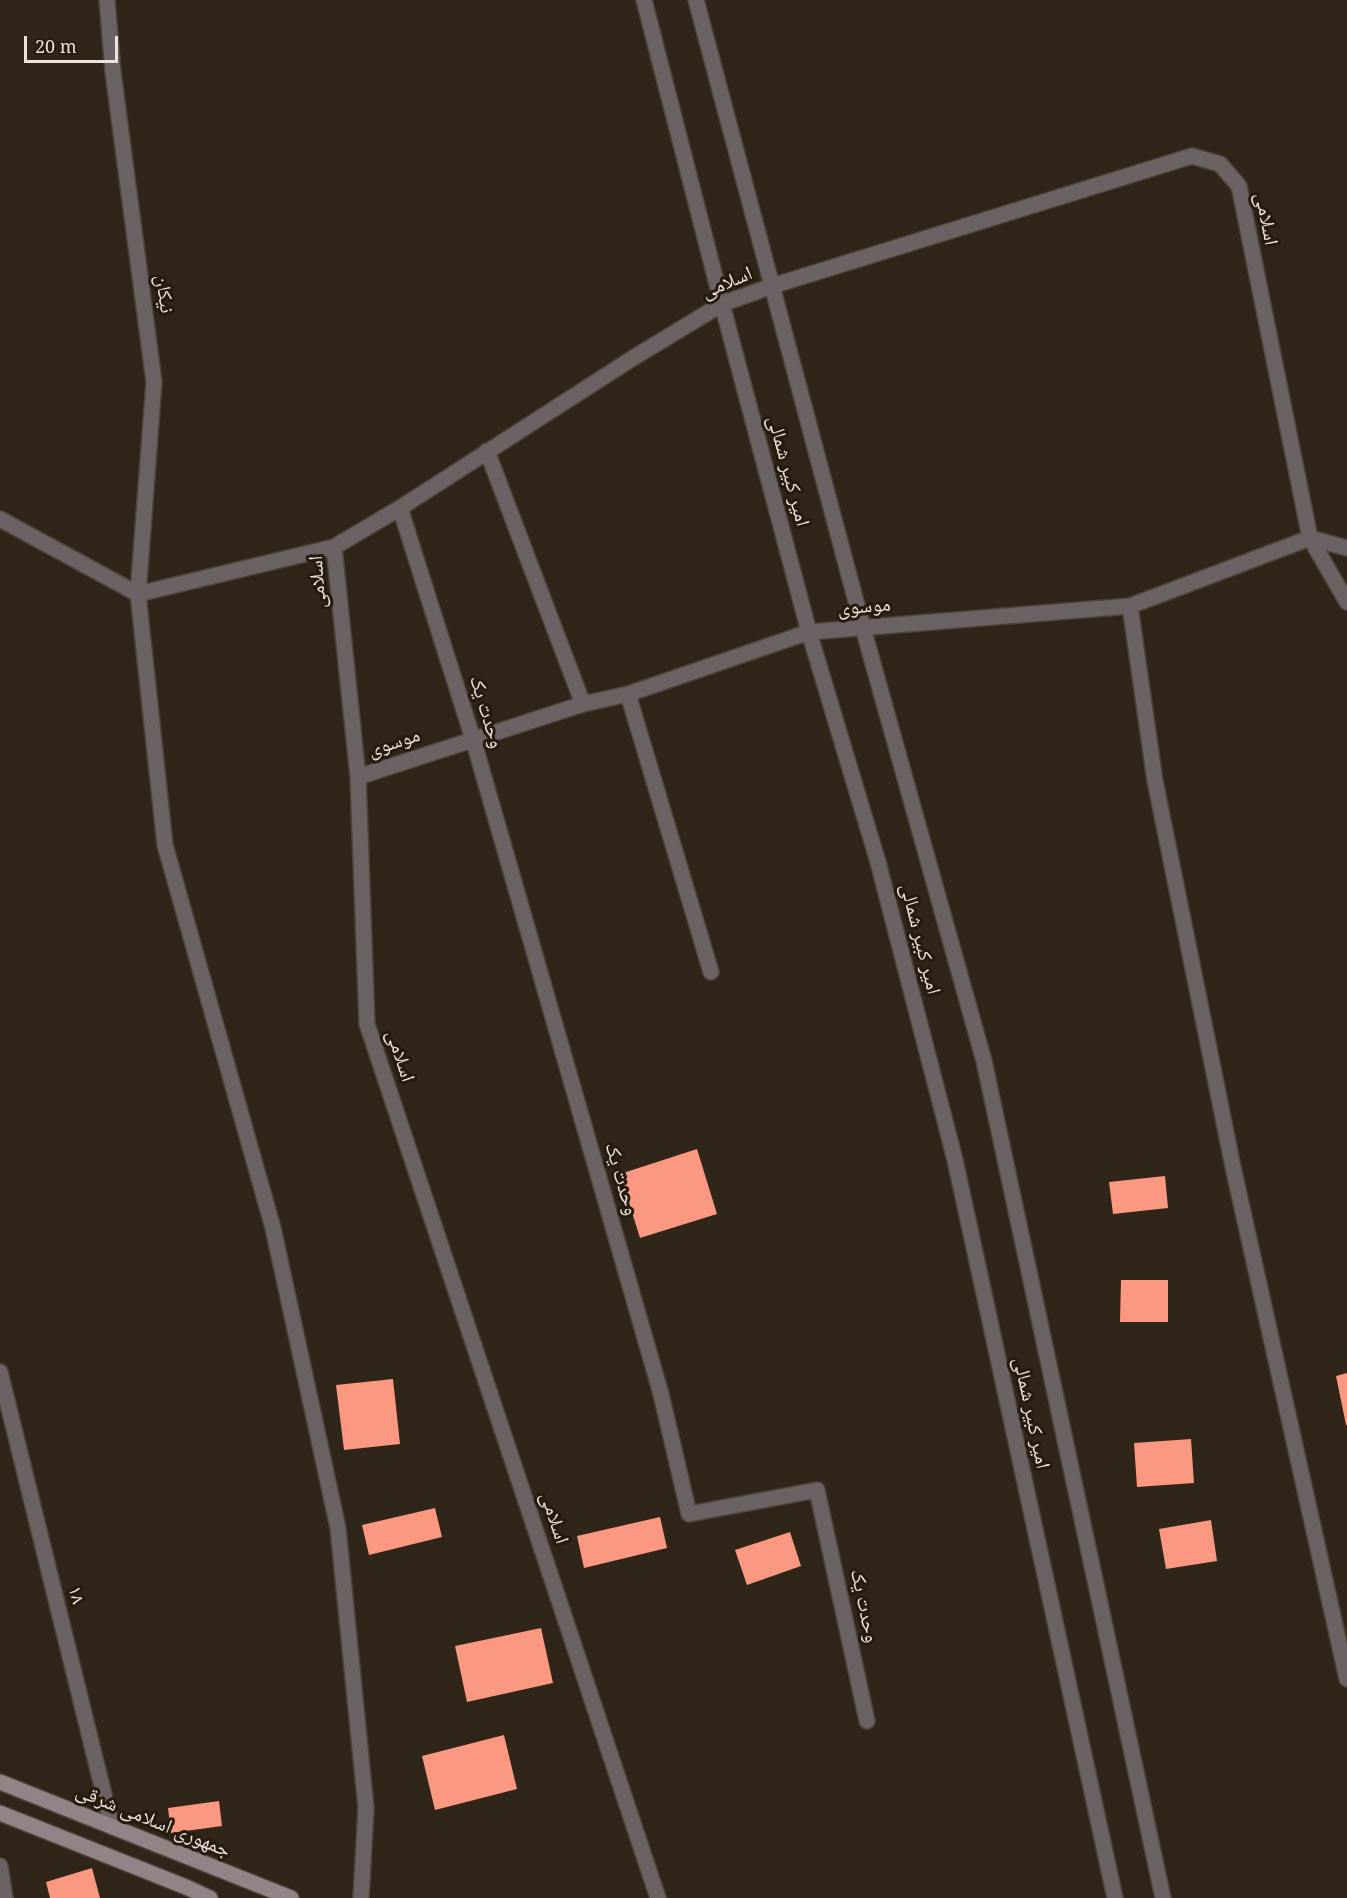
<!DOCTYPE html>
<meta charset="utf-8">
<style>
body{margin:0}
#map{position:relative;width:1347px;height:1898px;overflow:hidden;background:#2f2519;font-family:"Noto Serif",serif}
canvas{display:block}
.scale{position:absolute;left:24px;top:36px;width:94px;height:27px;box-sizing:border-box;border:3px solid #eae2db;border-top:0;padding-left:8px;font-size:18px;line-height:21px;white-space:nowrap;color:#eae2db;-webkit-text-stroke:4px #251b0f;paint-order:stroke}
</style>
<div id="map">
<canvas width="1347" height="1898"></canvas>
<div class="scale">20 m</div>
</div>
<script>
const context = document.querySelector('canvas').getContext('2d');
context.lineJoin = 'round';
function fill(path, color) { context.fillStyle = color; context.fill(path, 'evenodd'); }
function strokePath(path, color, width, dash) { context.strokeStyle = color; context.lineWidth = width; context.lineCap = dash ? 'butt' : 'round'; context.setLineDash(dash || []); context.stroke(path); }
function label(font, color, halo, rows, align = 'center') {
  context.font = font + ' "Noto Serif","Noto Naskh Arabic",serif'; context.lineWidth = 6; context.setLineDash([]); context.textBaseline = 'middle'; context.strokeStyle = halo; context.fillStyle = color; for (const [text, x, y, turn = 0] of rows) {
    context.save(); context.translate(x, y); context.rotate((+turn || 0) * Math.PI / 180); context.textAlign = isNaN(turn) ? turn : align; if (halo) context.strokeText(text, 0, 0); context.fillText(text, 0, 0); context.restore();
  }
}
fill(new Path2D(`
 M697,1149L717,1214L640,1238L620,1174Z
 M1165,1176L1168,1208L1113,1214L1109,1182Z
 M1121,1280H1168V1322H1120Z
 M1347,1373V1425H1346L1336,1376Z
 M393,1379L400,1444L344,1450L336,1385Z
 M1191,1439L1194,1483L1137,1487L1134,1443Z
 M435,1508L442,1537L369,1555L362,1525Z
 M660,1517L667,1548L584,1568L577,1536Z
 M1211,1520L1217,1561L1166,1569L1159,1529Z
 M790,1532L801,1566L747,1585L735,1550Z
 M541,1628L553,1683L467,1702L455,1646Z
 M504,1735L517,1789L435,1810L422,1756Z
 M219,1801L222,1826L171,1833L168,1808Z
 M92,1868L100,1898H50L46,1882Z`), '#fa9881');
const minor = new Path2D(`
 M107,0L113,72L154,382L138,594L165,845L273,1228L338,1528L366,1808L361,1898
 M644,0L722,304L809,632L878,862L955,1160L1115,1898
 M696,0L863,628L984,1061L1163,1898
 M487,451L583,704
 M400,508L473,739L661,1394L689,1514L817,1490L867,1721
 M0,519L138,594L334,547
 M1130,606L1155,781L1233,1167L1347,1679
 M628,694L711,972
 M358,777L583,704L628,694L809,632L1130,606L1310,538L1347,602
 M0,1372L112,1827
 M658,1898L367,1024L358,777L334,547L400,508L633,358L722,304L772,286L1192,156L1220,164L1239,186L1310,538L1347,548`);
const tertiary = new Path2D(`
 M0,1866L5,1898`);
const secondary = new Path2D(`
 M0,1782L291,1898
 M0,1813L186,1887L210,1898`);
strokePath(minor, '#4d4338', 18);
strokePath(tertiary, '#4d4338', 18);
strokePath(secondary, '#4d4338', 18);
strokePath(minor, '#6a6263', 15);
strokePath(tertiary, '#6a6263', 15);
strokePath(secondary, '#918386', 15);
label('20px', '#eae2db', '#251b0f', [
 ["اسلامی",1266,219,79],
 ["اسلامی",727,283,-23],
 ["نیکان",164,294,82],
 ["امیر کبیر شمالی",788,471,75],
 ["اسلامی",318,582,-94],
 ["موسوی",864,607,-5],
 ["وحدت یک",486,712,73],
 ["موسوی",394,743,-18],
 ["امیر کبیر شمالی",920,939,76],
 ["اسلامی",400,1056,72],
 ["وحدت یک",621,1179,74],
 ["امیر کبیر شمالی",1031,1413,78],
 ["اسلامی",554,1518,72],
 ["۱۸",76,1595,76],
 ["وحدت یک",864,1606,78],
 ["جمهوری اسلامی شرقی",153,1821,22]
]);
</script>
